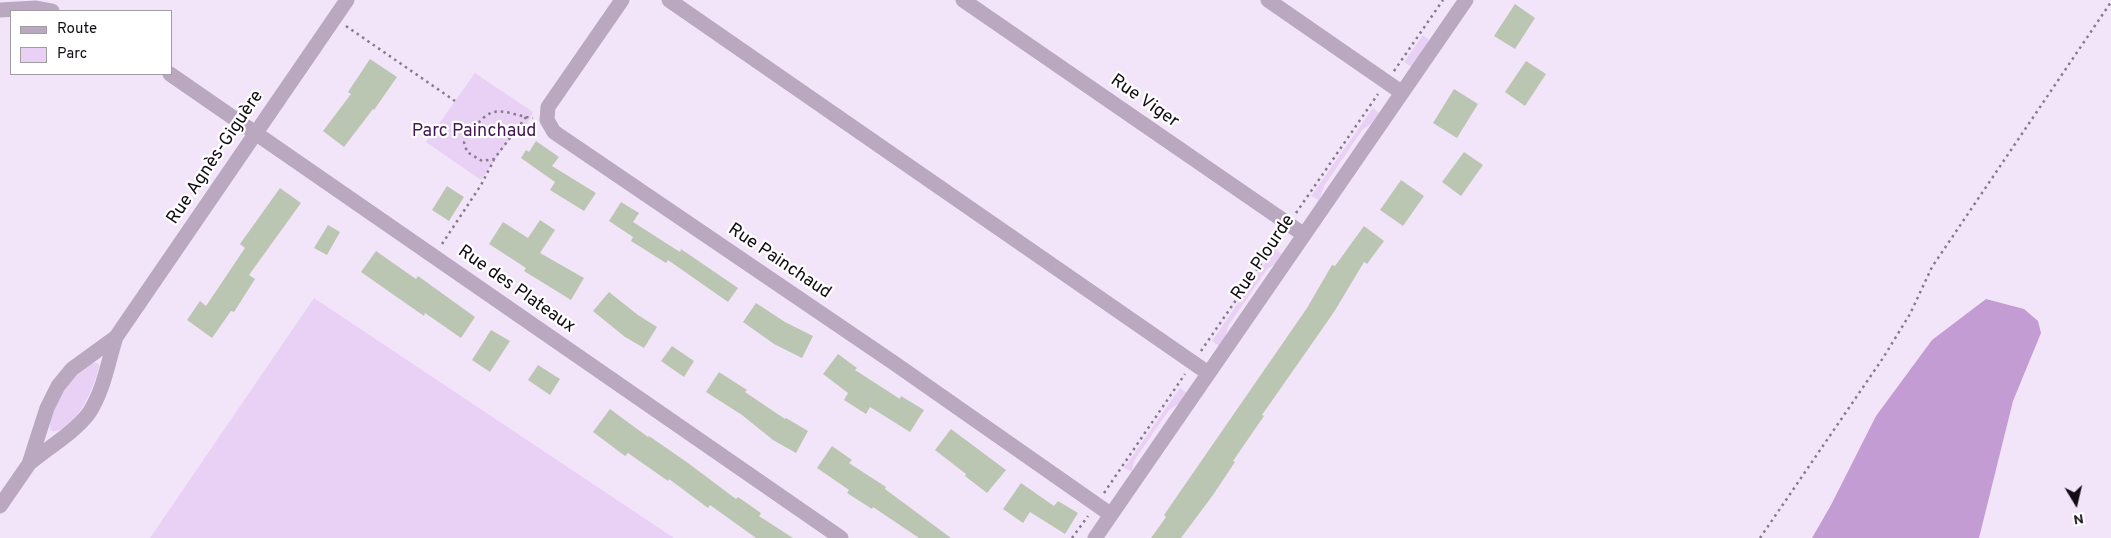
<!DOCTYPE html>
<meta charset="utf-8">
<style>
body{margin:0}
#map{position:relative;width:2111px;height:538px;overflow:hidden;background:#f3e5f9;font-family:Overpass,sans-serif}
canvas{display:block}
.legend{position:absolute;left:10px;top:10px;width:162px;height:65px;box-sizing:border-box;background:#fff;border:1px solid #a09ea1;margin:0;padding:6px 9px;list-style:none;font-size:15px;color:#120d14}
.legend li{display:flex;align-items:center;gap:10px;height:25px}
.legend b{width:25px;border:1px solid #a09ea1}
.north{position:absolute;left:2051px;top:478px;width:50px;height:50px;-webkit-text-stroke:4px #fff;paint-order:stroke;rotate:171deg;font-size:14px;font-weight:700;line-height:20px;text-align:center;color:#120d14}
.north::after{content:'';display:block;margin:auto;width:18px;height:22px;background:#120d14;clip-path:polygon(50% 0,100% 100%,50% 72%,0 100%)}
</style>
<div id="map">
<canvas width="2111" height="538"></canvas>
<ul class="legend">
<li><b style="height:6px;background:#b9a8c0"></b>Route</li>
<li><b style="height:14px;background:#e9d0f5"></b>Parc</li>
</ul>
<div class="north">N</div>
</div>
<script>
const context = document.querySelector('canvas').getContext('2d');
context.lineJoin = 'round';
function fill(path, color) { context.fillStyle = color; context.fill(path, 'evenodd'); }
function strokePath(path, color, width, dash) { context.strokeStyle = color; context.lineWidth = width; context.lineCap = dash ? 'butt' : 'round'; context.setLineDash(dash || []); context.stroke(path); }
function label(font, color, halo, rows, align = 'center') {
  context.font = font + ' Overpass,sans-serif'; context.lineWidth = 4.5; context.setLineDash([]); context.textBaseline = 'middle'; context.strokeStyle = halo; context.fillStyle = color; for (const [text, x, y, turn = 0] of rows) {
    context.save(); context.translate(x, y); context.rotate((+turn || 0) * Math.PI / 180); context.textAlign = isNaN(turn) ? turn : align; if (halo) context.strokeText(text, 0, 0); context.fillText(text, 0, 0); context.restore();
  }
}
fill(new Path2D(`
 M1423,35L1429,40L1412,67L1404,62Z
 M475,73L533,112L527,124L516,130L481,180L426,142Z
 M1373,108L1379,113L1371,124L1363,129L1324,186L1319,200L1311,196Z
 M1275,249L1282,254L1275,265L1268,268L1228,326L1226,335L1219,346L1212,341Z
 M314,298L674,538H150Z
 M92,363H98L99,366C96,385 74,435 51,431C44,408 74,375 92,363Z
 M1180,388L1187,393L1180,403L1169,410L1134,461L1132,471L1124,468Z`), '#e9d0f5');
fill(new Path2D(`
 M1986,299L2024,309L2038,321L2041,333L2013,401L1979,538H1812L1831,505L1876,416L1932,340Z`), '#c29cd2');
fill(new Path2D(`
 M1515,4L1535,18L1515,49L1494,36Z
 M370,59L397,77L374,110L373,109L344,147L323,131L351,94L348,92Z
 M1526,61L1546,74L1525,106L1505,92Z
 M1454,89L1478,104L1457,138L1433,123Z
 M536,141L559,157L552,166L596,193L584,211L550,190L555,182L521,158L526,150L529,152Z
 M1464,152L1483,165L1461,196L1442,182Z
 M1401,180L1424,196L1403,226L1380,210Z
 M447,186L464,197L449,221L432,210Z
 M280,188L301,203L249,275L255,279L234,312L231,311L212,338L187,320L200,301L206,306L245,248L240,244Z
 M621,202L639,213L633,222L680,252L681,249L738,288L728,302L668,260L666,263L631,241L633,237L609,221Z
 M540,220L555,230L540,253L584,278L571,300L524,271L526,268L489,244L503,222L528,238Z
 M328,225L340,232L327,255L314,248Z
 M1364,226L1384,241L1367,264L1364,262L1334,312L1262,415L1264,416L1233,461L1235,462L1213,495L1181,538H1151L1166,517L1164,515L1307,308L1332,265L1335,266Z
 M376,251L416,279L418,276L475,317L461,338L425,313L424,316L361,272Z
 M609,292L638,315L657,327L644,348L625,337L593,311Z
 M756,303L785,322L813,336L802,358L774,344L743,322Z
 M491,330L510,341L490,372L472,360Z
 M672,346L694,361L684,377L661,361Z
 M838,354L857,368L855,370L900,399L901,396L924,410L910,432L870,407L866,414L844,400L848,393L823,374Z
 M538,365L560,379L550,395L528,380Z
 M719,372L747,390L745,392L785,419L786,418L808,431L796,453L773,440L742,415L706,392Z
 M610,409L648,437L649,436L688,463L736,499L738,497L761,513L759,516L793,538H756L710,505L708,508L669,479L668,481L628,453L625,456L593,432Z
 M951,429L1006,470L987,493L965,476L966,474L935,450Z
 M832,446L852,460L849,463L886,487L885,489L951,538H919L873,507L872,509L847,493L849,490L817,468Z
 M1021,483L1054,506L1058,501L1078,513L1065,534L1030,512L1023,523L1003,509Z`), '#bac6b2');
strokePath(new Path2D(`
 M346,26L455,101
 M1394,71L1443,0
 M526,117L494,159L482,161L467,152L464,142C467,136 471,131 476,126C495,101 507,115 533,118
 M1296,213L1378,94
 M442,244L481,185L494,160
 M1201,351L1280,236
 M1104,493L1185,374
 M1072,538L1088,516
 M1760,538L1883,358L1910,314L1932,267L2111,2`), '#857b89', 2.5, [2.5, 4]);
strokePath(new Path2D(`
 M622,0L548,107L547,120L554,132L894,363L1110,514
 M669,0L1208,373
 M963,0L1303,234
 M1268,0L1401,92
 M0,10L36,8L52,11
 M170,74L841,538
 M30,463C49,447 74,433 89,413C104,390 108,362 116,337
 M0,506L29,464L47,408L58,386L72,369L116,337L347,0
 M1095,538L1466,0`), '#b9a8c0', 15);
label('18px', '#120d14', '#fff', [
 ["Rue Viger",1144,102,35],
 ["Rue Agnès-Giguère",216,158,-56],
 ["Rue Plourde",1264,258,-56],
 ["Rue Painchaud",779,262,34],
 ["Rue des Plateaux",516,290,35]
]);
label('18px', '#441555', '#fff', [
 ["Parc Painchaud",474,132]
]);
</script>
